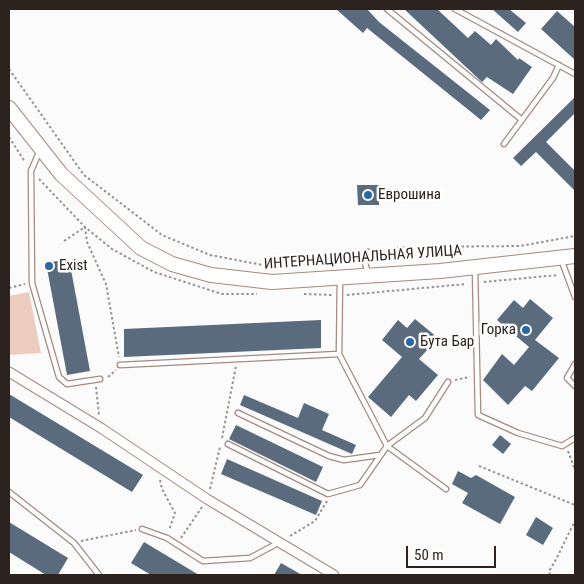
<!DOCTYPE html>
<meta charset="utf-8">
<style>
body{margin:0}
#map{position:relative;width:584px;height:584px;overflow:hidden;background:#fbfbfb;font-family:"Roboto Condensed",sans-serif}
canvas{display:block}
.frame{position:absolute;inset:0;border:10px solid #2c221e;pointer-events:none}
.scale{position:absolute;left:406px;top:546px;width:90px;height:22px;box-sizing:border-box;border:2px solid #2c221e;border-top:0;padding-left:6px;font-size:15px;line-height:18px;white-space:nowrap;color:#2c221e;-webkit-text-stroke:4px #fff;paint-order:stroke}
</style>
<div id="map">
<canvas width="584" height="584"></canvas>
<div class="frame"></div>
<div class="scale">50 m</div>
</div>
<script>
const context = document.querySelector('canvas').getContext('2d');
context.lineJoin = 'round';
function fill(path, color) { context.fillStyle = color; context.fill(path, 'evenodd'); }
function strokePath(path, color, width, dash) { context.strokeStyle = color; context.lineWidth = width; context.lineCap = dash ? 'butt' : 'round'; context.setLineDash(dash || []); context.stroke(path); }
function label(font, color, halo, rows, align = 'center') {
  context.font = font + ' "Roboto Condensed",sans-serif'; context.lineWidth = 5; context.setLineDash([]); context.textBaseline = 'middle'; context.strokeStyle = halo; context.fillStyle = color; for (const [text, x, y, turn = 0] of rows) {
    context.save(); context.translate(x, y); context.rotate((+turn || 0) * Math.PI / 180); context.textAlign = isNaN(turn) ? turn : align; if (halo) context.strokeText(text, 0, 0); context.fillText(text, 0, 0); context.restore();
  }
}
fill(new Path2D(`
 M29,292L41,353L9,355V296Z`), '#ecccbf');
fill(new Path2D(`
 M336,9H367L379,22L490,110L481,120L367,28L363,33Z
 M404,9H437L468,38L475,31L491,45L496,39L518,60L519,58L532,67L513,94L487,77L482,82Z
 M492,9H509L526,23L518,32Z
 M557,11L575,27V60L541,29Z
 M575,97V113L546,142L575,171V191L536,152L521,166L513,158Z
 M357,185H379V205H358Z
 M69,259L90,371L67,375L46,263Z
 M530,299L553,318L535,340L559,358L532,391L525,386L508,405L483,380L502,354L514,365L529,347L497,320L514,300L523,308Z
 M415,319L438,338L419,359L438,375L416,401L409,395L391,417L368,397L402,357L382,340L398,320L407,328Z
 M321,320V348L124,357V329Z
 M9,394L143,475L132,492L9,417Z
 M244,395L298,418L304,403L329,414L322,430L356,445L352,454L240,405Z
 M236,425L323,467L316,482L229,439Z
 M500,435L511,444L503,454L492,445Z
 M227,459L322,501L316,515L221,474Z
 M458,471L471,478L476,475L515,497L500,524L462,503L468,493L452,484Z
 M536,517L553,528L543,545L526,535Z
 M9,522L68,558L58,575H46L9,552Z
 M144,542L199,575H151L131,563Z
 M281,563L302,575H274Z`), '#596b7d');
const service = new Path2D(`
 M387,9L522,120
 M455,9L575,74
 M504,144L553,78L559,65
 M40,150L31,171L32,283L59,377L67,384L100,379
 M368,252L363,255L368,274
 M561,259L575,297
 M475,269L478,415L518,433L562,446L575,438
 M340,279L339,354L387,446L446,489
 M575,364L567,378L575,386
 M120,365L339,354
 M238,413L329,456L344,460L380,455
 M228,444L328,494L360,485L387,446L425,418L448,382
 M9,492L74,543L99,575
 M142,529L167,538L203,561L250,558L278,543`);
const minor = new Path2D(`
 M9,372L101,428L207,499L334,575`);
const secondary = new Path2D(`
 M9,108L61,174L141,248L172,264L211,275L272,282L440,271L575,256`);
strokePath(service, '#a48a80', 7);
strokePath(minor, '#a48a80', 11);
strokePath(secondary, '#a48a80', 16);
strokePath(new Path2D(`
 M9,69L84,175L162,235L210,255L268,266L336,261L355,256
 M9,137L25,162
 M39,179L85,227L112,249L154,272L222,294H257
 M64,241L85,227L87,242L106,284L119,357
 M377,252L400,247L520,246L575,236
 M484,282L558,275
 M9,288L25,284
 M304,294L332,295
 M347,295L466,284
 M108,377L116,370
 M455,380L470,377
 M96,387L99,415
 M222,438L236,366
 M568,451L575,470
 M479,466L575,505
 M160,480L162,489L175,513L169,530
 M210,489L220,447
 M290,536L315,521L327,501
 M181,538L202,507
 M81,541L136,530
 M550,575L549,571C560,555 565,538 575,522`), '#989391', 2, [2.5, 2.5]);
strokePath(service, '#fff', 4.5);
strokePath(minor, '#fff', 9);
strokePath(secondary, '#fff', 14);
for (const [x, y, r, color] of [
 [368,195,5,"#28689e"],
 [49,266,5,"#28689e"],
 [526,330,5,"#28689e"],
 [410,342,5,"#28689e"]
]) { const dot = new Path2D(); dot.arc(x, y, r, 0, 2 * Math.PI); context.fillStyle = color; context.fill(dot); strokePath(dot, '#fff', 2); }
label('15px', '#2c221e', '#fff', [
 ["Еврошина",378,195],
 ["Exist",59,266],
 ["Горка",516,330,"right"],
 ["Бута Бар",420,342]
], 'left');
label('15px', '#2c221e', '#fff', [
 ["ИНТЕРНАЦИОНАЛЬНАЯ УЛИЦА",363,258,-4]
]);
</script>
